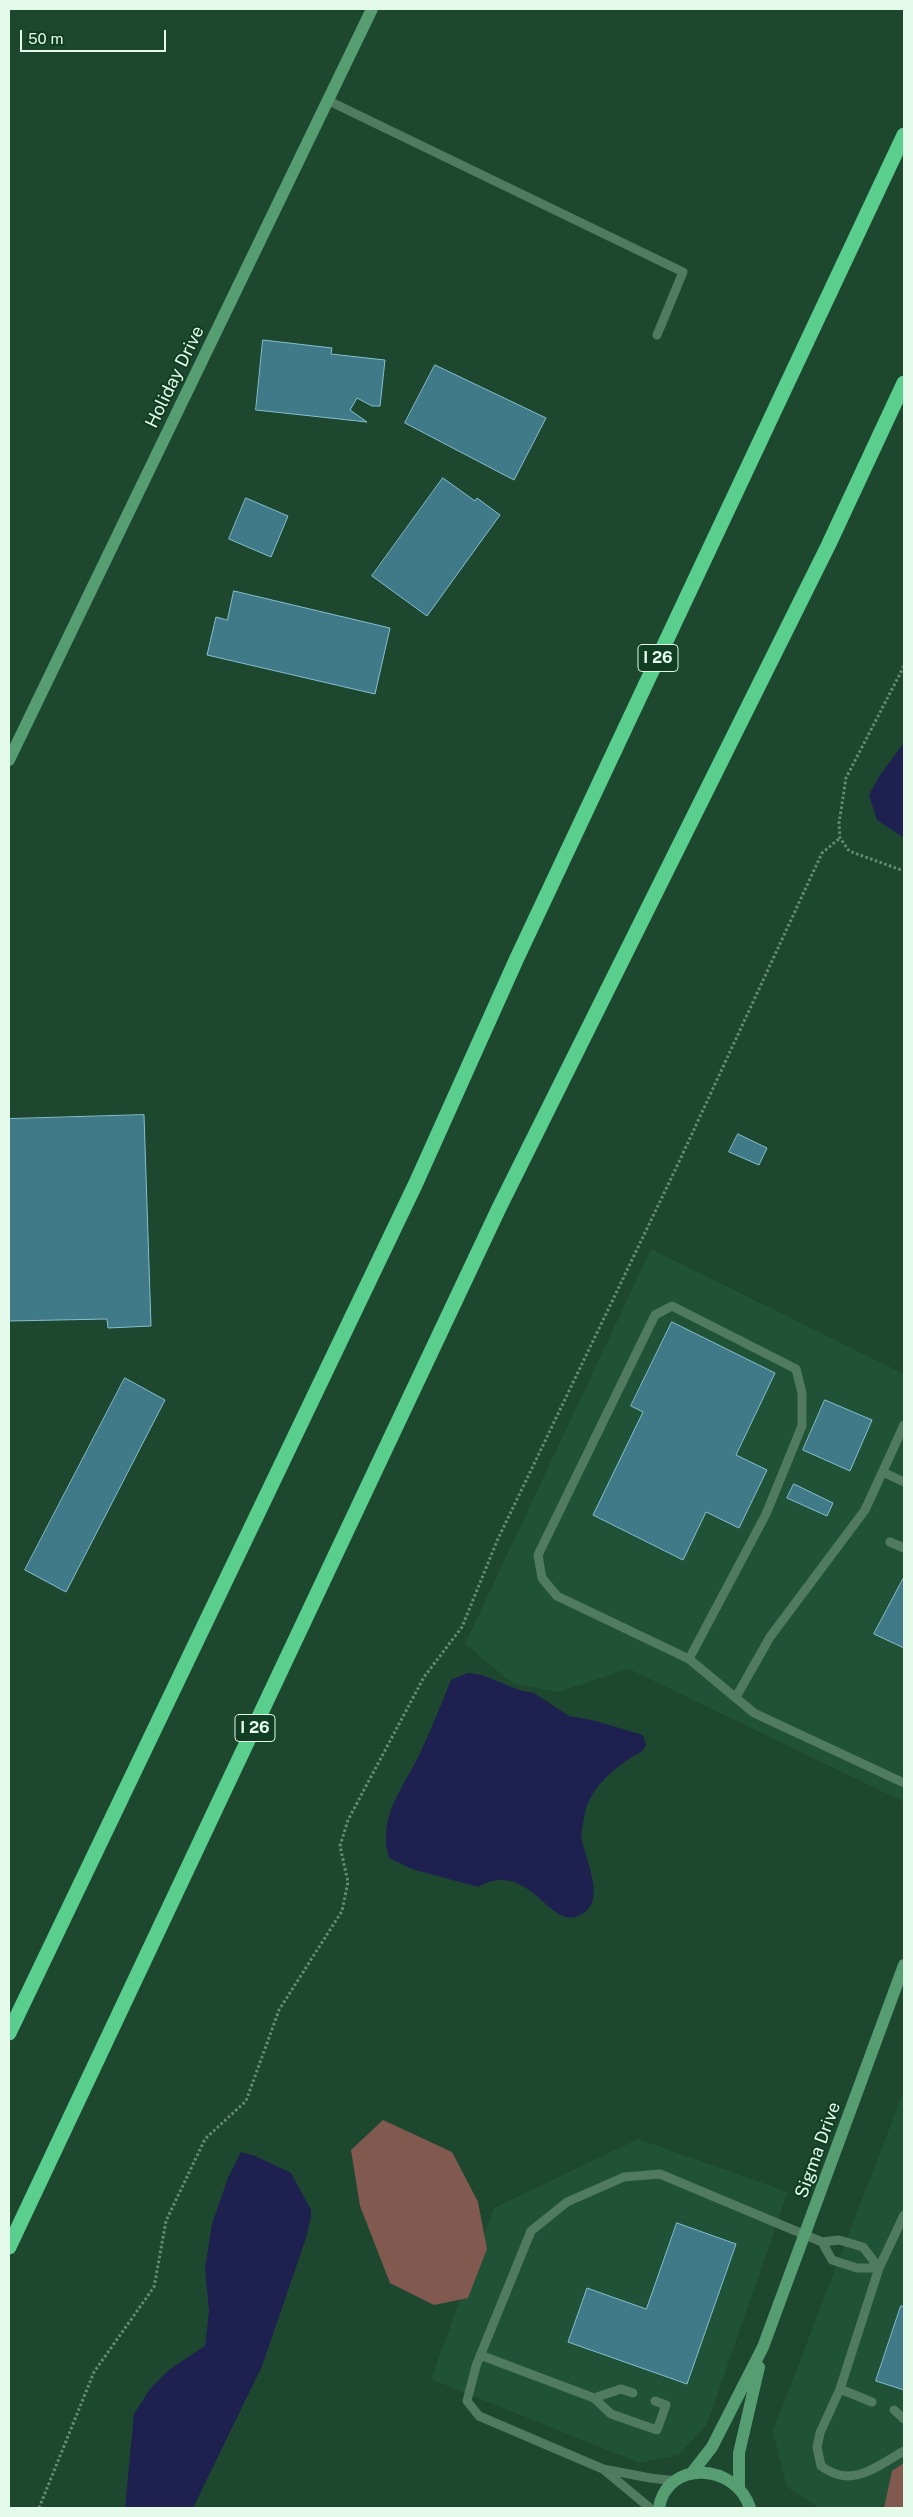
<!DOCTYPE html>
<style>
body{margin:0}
#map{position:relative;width:913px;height:2517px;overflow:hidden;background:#1d472f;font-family:"Public Sans",sans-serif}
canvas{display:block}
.frame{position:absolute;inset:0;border:10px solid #e4fbeb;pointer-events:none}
.scale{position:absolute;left:20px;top:30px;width:146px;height:22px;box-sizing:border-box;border:2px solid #e4fbeb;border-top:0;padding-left:6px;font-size:15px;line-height:18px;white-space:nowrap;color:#e4fbeb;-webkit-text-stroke:4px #113d25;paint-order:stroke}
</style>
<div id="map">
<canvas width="913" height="2517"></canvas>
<div class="frame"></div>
<div class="scale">50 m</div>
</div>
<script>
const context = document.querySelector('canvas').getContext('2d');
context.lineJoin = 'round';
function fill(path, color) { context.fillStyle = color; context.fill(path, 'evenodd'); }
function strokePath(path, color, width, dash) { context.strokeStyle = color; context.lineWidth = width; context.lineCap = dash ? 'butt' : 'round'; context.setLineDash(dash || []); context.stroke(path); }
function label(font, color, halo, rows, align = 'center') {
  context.font = font + ' "Public Sans",sans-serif'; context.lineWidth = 4; context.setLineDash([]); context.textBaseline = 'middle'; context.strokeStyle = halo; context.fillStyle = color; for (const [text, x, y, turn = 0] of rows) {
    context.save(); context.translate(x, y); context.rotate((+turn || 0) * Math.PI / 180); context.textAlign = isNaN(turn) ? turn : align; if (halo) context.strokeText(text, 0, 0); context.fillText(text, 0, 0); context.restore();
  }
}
fill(new Path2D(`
 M651,1249L904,1374V1802L629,1669L558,1692L512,1683L465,1644Z
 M904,2090V2497L877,2508H820L787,2487L773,2431Z
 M638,2139L788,2192L707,2424L679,2455L640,2463L431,2379L494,2208Z`), '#205237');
fill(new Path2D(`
 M383,2120L452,2152L478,2202L487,2249L468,2298L434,2305L390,2283L360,2206L351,2150Z
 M904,2463V2508H884L892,2471Z`), '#81594e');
fill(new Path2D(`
 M904,743V838L877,820L869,795L880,775Z
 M468,1673L482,1675L519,1690L534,1693L569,1716L592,1720L643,1735L646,1745C643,1753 636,1754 629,1759C609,1772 587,1793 584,1818C583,1825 580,1833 582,1840C586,1863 610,1907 575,1917C548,1925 527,1859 478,1887L412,1869L389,1858C377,1815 404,1788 421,1751C432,1728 441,1704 451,1680Z
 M241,2152L255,2156L291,2173L311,2210V2216L306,2238L262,2366L193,2508H125L134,2414L150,2389L170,2369L205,2346L209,2311L205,2269L212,2224L228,2178Z`), '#1e214f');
const building = new Path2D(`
 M263,340L332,348L331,354L385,360L380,406H372L357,398L350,410L367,422L256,410Z
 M435,365L546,418L514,480L405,423Z
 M443,478L475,501L477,498L500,515L427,616L372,576Z
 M246,498L288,516L271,557L229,539Z
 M234,591L390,628L375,694L207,655L216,617L227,620Z
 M144,1115L151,1326L108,1328L107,1319L9,1321V1119Z
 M738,1134L767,1148L759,1165L729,1152Z
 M672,1322L775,1373L736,1455L767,1470L739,1528L706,1512L683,1560L593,1515L643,1412L631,1406Z
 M125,1378L165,1400L66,1592L25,1570Z
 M825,1400L872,1420L850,1471L803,1450Z
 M794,1484L833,1503L827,1516L787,1498Z
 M904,1577V1648L874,1634Z
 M677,2223L736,2244L687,2384L568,2342L587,2288L646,2309Z
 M901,2306H904V2390L876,2381Z`);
fill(building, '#407987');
strokePath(building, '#86c0cf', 1);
strokePath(new Path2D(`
 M904,666L846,778L839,823L840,838L849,851L904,871
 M39,2508L94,2372L154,2287L166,2221L205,2139L246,2101L279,2010L342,1911L348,1882L340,1846L348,1820L424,1677L462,1627L497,1541L678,1164L822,853L840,838`), '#698b76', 3, [2.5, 2.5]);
strokePath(new Path2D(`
 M329,101L683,272L657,335
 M883,1472L904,1482
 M890,1542L904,1548
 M689,1659L766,1514L802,1426V1393L796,1369L672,1306L655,1315L538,1555L542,1578L557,1596L689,1659L754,1713L904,1783
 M736,1697L770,1637L865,1510L904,1425
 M904,2215L879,2268L840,2389L820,2433L817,2447L821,2466C852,2489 875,2467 904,2451
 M839,2240L863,2247L879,2268H857L832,2260L822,2242Z
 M480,2355L594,2398
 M840,2389L872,2402
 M633,2393L621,2389L594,2398L611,2414L657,2430L666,2405L655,2401
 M894,2410L904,2419
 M603,2469L479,2416L467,2401L476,2366L531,2231L567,2202L624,2177L660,2174L822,2242
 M650,2508L603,2469L650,2478L677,2481`), '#507b60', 9);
strokePath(new Path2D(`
 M9,760L372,9
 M691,2474L712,2447L763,2347L904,1965
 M739,2487V2453L759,2367
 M659,2508C667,2459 736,2463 750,2508`), '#569d72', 12);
strokePath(new Path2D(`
 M9,2033L416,1183L517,958L904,135
 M9,2247L499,1208L828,546L904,383`), '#5ace8d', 15);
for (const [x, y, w] of [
 [658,658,40],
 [255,1728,40]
]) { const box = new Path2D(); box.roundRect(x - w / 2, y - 13.5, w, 27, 4); context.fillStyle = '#113d25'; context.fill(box); strokePath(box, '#e4fbeb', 1); }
label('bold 16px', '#e4fbeb', null, [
 ["I 26",658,658],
 ["I 26",255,1728]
]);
label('18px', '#e4fbeb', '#113d25', [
 ["Holiday Drive",175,377,-64],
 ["Sigma Drive",818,2150,-70]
]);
</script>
